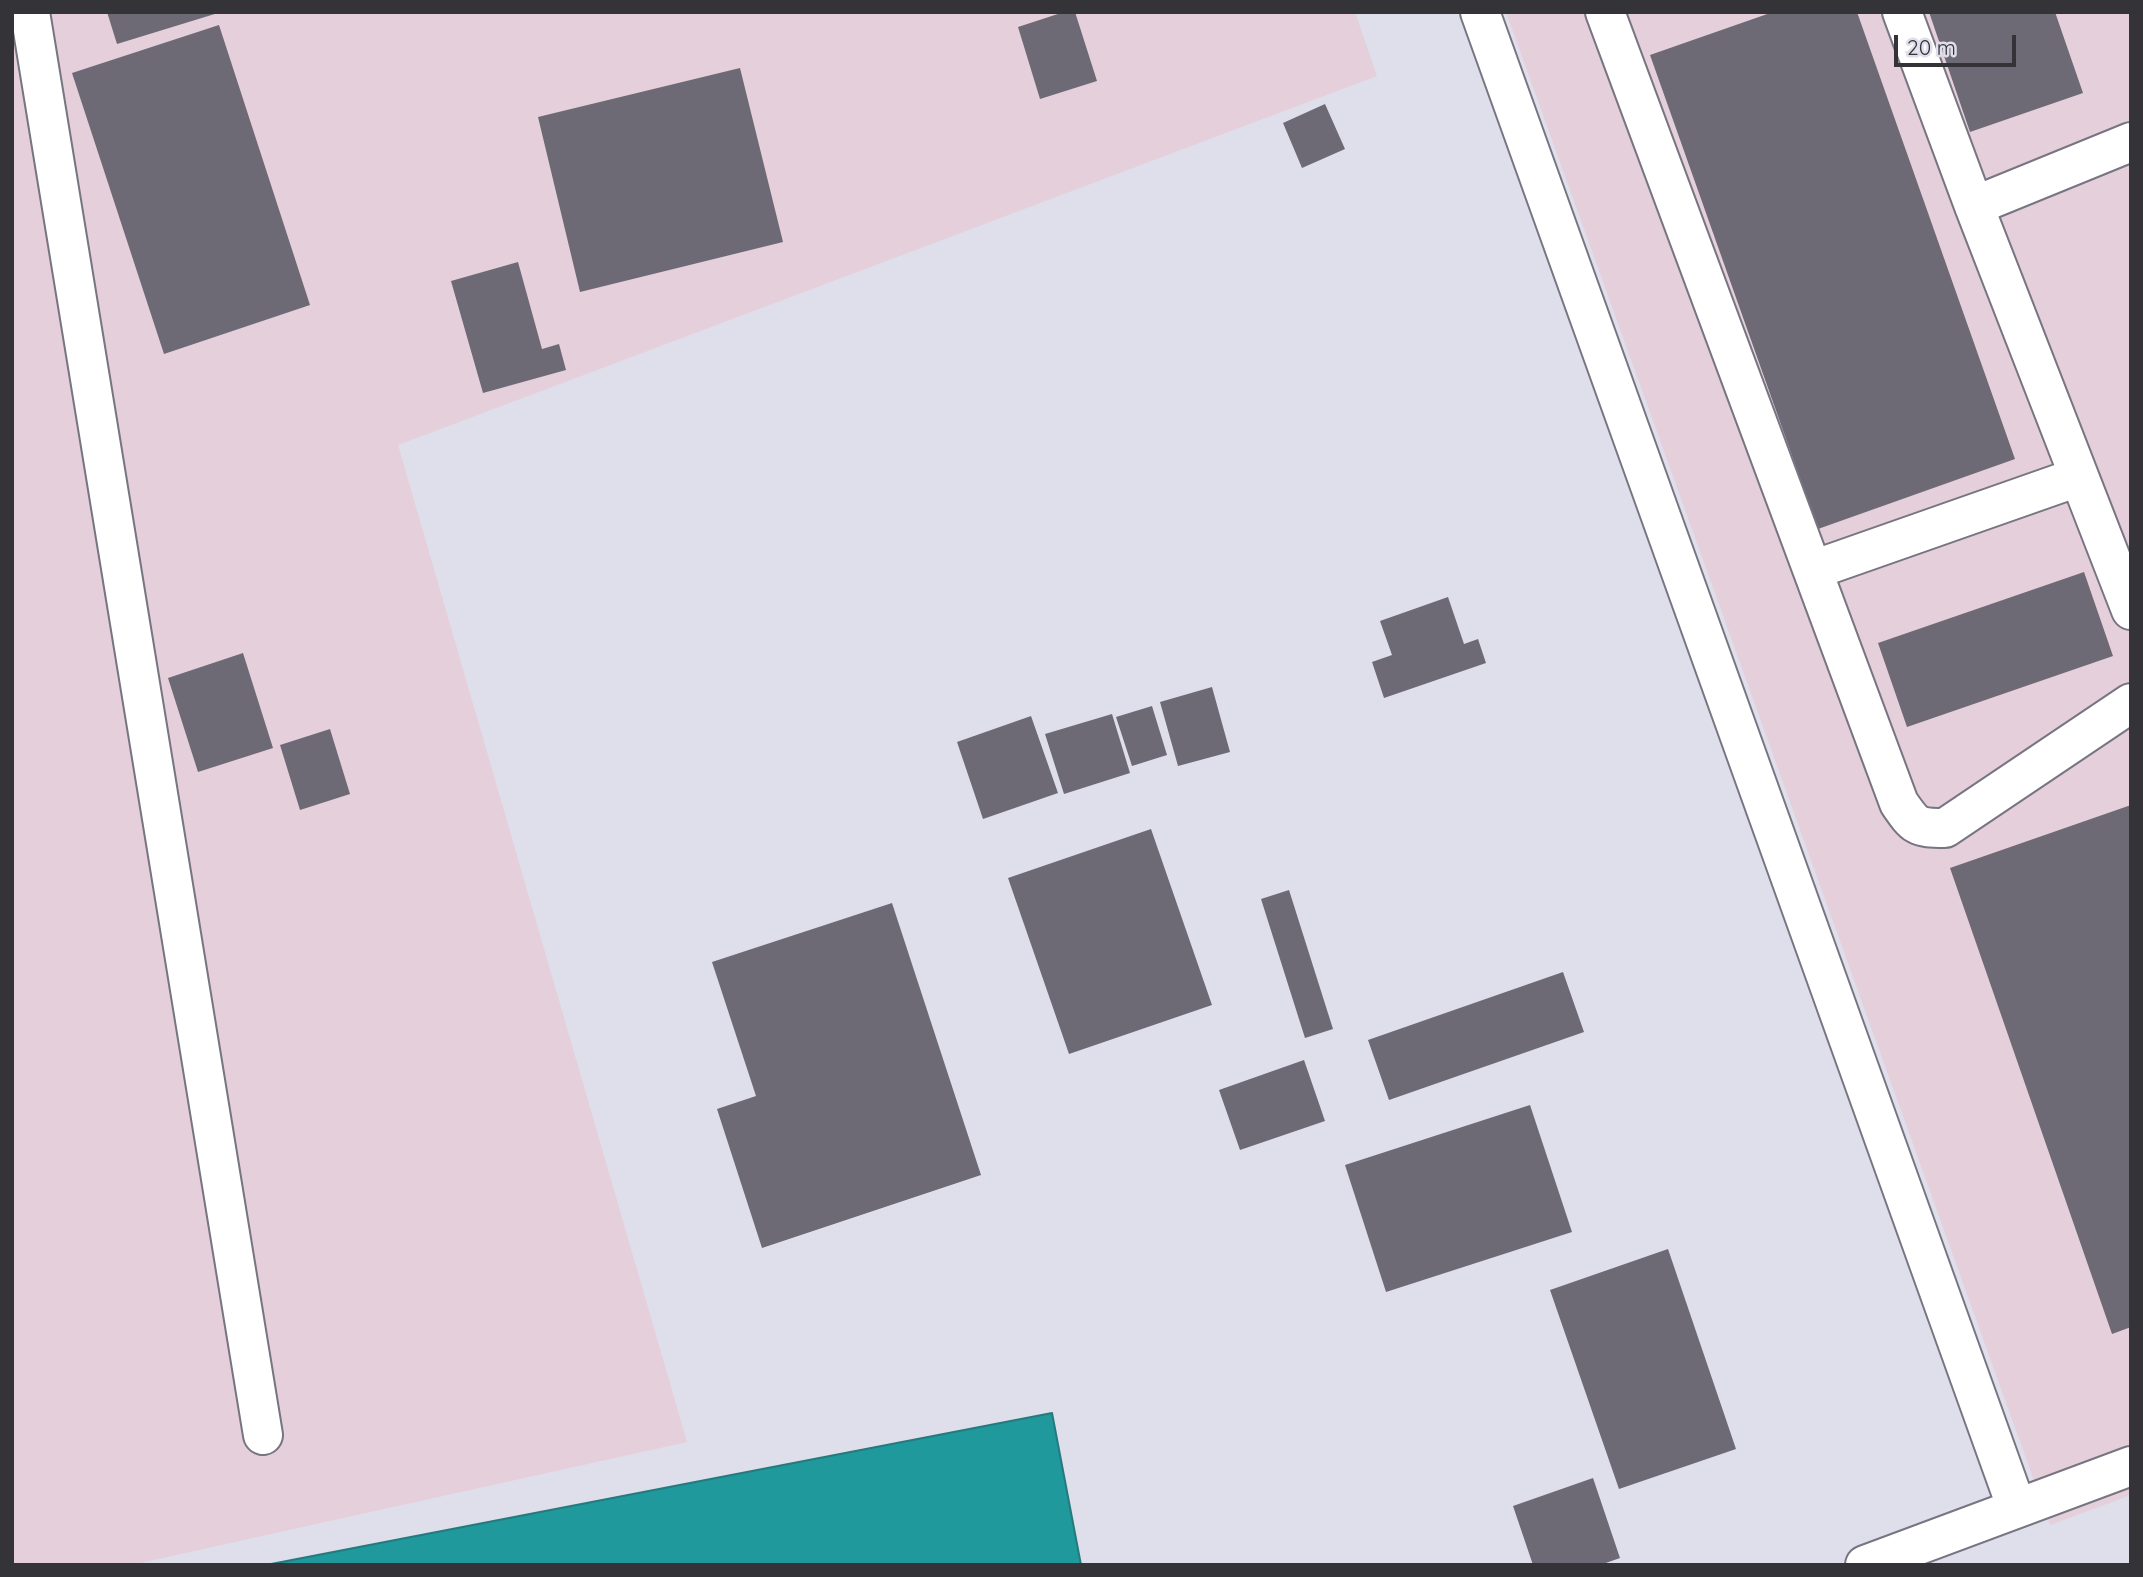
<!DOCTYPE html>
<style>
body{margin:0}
#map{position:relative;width:2143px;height:1577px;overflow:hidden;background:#dfdeeb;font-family:Quicksand,sans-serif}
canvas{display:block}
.frame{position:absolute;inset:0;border:14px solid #343338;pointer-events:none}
.scale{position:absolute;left:1894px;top:35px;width:122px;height:32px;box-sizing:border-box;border:4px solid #343338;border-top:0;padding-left:9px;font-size:21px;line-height:24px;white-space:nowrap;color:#343338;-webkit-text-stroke:5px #dfdeeb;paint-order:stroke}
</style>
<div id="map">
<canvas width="2143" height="1577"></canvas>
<div class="frame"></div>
<div class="scale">20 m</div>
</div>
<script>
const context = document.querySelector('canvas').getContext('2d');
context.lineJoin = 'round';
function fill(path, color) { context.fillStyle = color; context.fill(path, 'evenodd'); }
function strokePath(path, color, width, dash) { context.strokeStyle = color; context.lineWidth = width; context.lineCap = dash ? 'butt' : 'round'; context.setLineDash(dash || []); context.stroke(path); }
fill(new Path2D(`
 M12,12H1355L1377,76L398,445L687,1442L131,1565H12Z
 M1506,12H2131V1495L2050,1525Z`), '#e5cfdb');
const water = new Path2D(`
 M1052,1413L1081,1565H266Z`);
fill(water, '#1f999c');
strokePath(water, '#257a7e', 2);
fill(new Path2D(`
 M107,12H218V13L117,44Z
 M1064,12H1075L1097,81L1040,99L1018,27Z
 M1773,12H1857L2015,459L1818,529L1650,55Z
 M1929,12H2055L2083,93L1970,132Z
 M219,25L310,305L164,354L72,73Z
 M740,68L783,242L580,292L538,117Z
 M1325,104L1345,149L1302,168L1283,123Z
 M518,262L542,349L559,344L566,370L483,393L451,281Z
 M2084,572L2113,656L1907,727L1878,643Z
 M1448,597L1464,644L1478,639L1486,663L1384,698L1372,662L1392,655L1380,621Z
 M243,653L273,748L198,772L168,678Z
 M1212,687L1230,752L1178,766L1160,702Z
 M1152,706L1167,755L1132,766L1116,717Z
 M1112,714L1130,773L1064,794L1045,734Z
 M1031,716L1058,793L983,819L957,742Z
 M330,729L350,794L300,810L280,745Z
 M2131,805V1327L2112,1334L1950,868Z
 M1151,829L1212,1005L1069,1054L1008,878Z
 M1289,890L1333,1029L1305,1038L1261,899Z
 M892,903L981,1175L762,1248L717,1109L756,1096L712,962Z
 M1563,972L1584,1032L1389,1100L1368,1040Z
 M1304,1060L1325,1121L1240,1150L1219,1090Z
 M1530,1105L1572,1232L1386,1292L1345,1165Z
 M1668,1249L1736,1449L1619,1489L1550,1290Z
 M1593,1478L1620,1558L1600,1565H1533L1513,1506Z`), '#6d6a76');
const minor = new Path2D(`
 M30,12L263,1435
 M1480,12L2016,1506
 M1605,12L1899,803C1915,826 1916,828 1945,828L2131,703
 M1902,12L1974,206L2131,610
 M1974,206L2131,142
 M1813,570L2078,477
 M1865,1565L2131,1466`);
strokePath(minor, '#777581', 42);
strokePath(minor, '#fff', 38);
</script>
